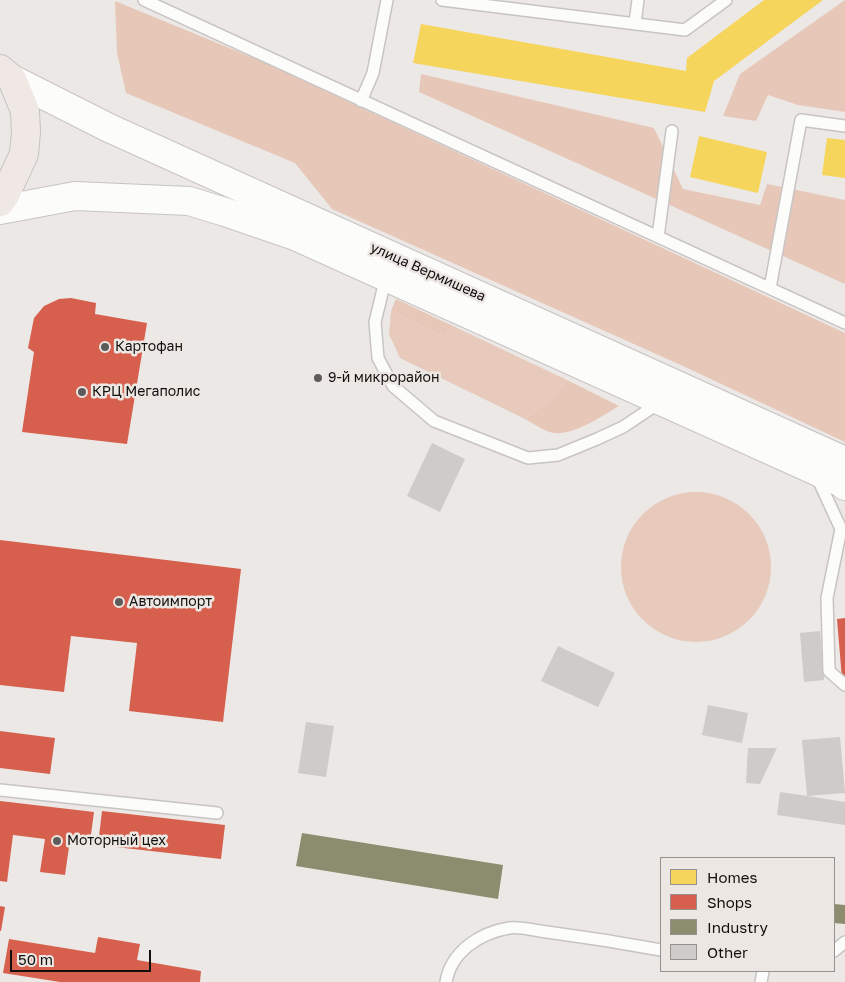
<!DOCTYPE html>
<meta charset="utf-8">
<style>
body{margin:0}
#map{position:relative;width:845px;height:982px;overflow:hidden;background:#ebe8e6;font-family:"Golos Text",sans-serif}
canvas{display:block}
.legend{position:absolute;left:660px;top:857px;width:175px;height:115px;box-sizing:border-box;background:#ede7e4;border:1px solid #95918f;margin:0;padding:6px 9px;list-style:none;font-size:15px;color:#12100f}
.legend li{display:flex;align-items:center;gap:10px;height:25px}
.legend b{width:25px;border:1px solid #95918f}
.scale{position:absolute;left:10px;top:950px;width:141px;height:22px;box-sizing:border-box;border:2px solid #12100f;border-top:0;padding-left:6px;font-size:15px;line-height:18px;white-space:nowrap;color:#12100f;-webkit-text-stroke:4px #ede7e4;paint-order:stroke}
</style>
<div id="map">
<canvas width="845" height="982"></canvas>
<ul class="legend">
<li><b style="height:14px;background:#f6d55c"></b>Homes</li>
<li><b style="height:14px;background:#d6604d"></b>Shops</li>
<li><b style="height:14px;background:#8c8c6e"></b>Industry</li>
<li><b style="height:14px;background:#cecbca"></b>Other</li>
</ul>
<div class="scale">50 m</div>
</div>
<script>
const context = document.querySelector('canvas').getContext('2d');
context.lineJoin = 'round';
function fill(path, color) { context.fillStyle = color; context.fill(path, 'evenodd'); }
function strokePath(path, color, width, dash) { context.strokeStyle = color; context.lineWidth = width; context.lineCap = dash ? 'butt' : 'round'; context.setLineDash(dash || []); context.stroke(path); }
function label(font, color, halo, rows, align = 'center') {
  context.font = font + ' "Golos Text",sans-serif'; context.lineWidth = 5; context.setLineDash([]); context.textBaseline = 'middle'; context.strokeStyle = halo; context.fillStyle = color; for (const [text, x, y, turn = 0] of rows) {
    context.save(); context.translate(x, y); context.rotate((+turn || 0) * Math.PI / 180); context.textAlign = isNaN(turn) ? turn : align; if (halo) context.strokeText(text, 0, 0); context.fillText(text, 0, 0); context.restore();
  }
}
fill(new Path2D(`
 M391,311L444,337L453,326L567,380L550,400L525,419L400,358L389,334Z
 M621 567a75 75 0 1 1 150 0a75 75 0 1 1-150 0Z`), '#e8cabd');
fill(new Path2D(`
 M845,0V112L798,105L768,95L756,121L723,116L740,74Z
 M115,1L261,61L845,333V442L683,366L332,209L295,163L126,93L117,53Z
 M421,74L654,128L683,189L760,205L767,184L845,200V284L419,92Z
 M396,299L453,326L444,337L391,311Z
 M567,380L619,406C602,416 575,435 554,433C545,432 533,423 525,419L550,400Z`), '#e7c7b8');
fill(new Path2D(`
 M764,0H823L714,81L705,112L413,63L421,24L686,71L687,58Z
 M699,136L767,152L758,193L690,177Z
 M827,138L845,140V178L822,175Z`), '#f6d55c');
fill(new Path2D(`
 M71,298L96,303L95,314L147,323L127,444L22,432L34,352L28,348L34,318L44,306L59,299Z
 M0,540L241,569L223,722L129,711L137,643L71,636L64,692L0,685Z
 M845,618V679H842L837,619Z
 M0,731L55,738L50,774L0,768Z
 M0,801L94,812L90,842L70,840L65,875L40,872L45,839L13,835L7,882L0,881Z
 M102,811L225,825L221,859L98,845Z
 M0,906L5,907L1,931H0Z
 M98,937L140,944L137,960L201,971L200,982H60L3,973L9,939L95,953Z`), '#d6604d');
fill(new Path2D(`
 M302,833L503,865L498,899L296,866Z
 M834,904L845,905V924L834,923Z`), '#8c8c6e');
fill(new Path2D(`
 M432,443L465,459L440,512L407,496Z
 M820,631L824,680L804,682L800,633Z
 M558,646L615,673L598,707L541,681Z
 M708,705L748,713L742,743L702,735Z
 M306,722L334,726L326,777L298,773Z
 M840,737L845,793L807,796L845,802V825L777,815L780,792L807,796L802,740Z
 M748,748H777L760,784L746,783Z`), '#cecbca');
const service = new Path2D(`
 M144,0L845,323
 M442,0L685,30L726,0
 M635,23L638,0
 M361,101L373,73L387,0
 M658,237L672,131
 M386,277L375,322L378,358L393,386L434,421L528,458L558,455L597,439L623,427L659,403
 M770,288L801,120L845,126
 M817,477L841,529L827,598L829,671L845,685
 M0,790L217,813
 M834,951L845,942
 M446,982C451,952 479,933 509,928C520,926 535,931 547,932C585,937 623,943 661,950
 M761,982L763,971`);
const secondary = new Path2D(`
 M12,79L109,128L845,461
 M0,210L75,196L189,201L225,212L295,236L814,470L842,483L845,486`);
const primary = new Path2D(`
 M0,69L12,79L25,111L26,132L24,154L5,195L0,202`);
strokePath(service, '#c7c4c3', 14);
strokePath(secondary, '#c7c4c3', 30);
strokePath(primary, '#c4c3c2', 30);
strokePath(service, '#fcfcfb', 11);
strokePath(secondary, '#fcfcfb', 28);
strokePath(primary, '#f0e8e4', 28);
for (const [x, y, r, color] of [
 [105,347,5,"#5e5c5a"],
 [318,378,5,"#5e5c5a"],
 [82,392,5,"#5e5c5a"],
 [119,602,5,"#5e5c5a"],
 [57,841,5,"#5e5c5a"]
]) { const dot = new Path2D(); dot.arc(x, y, r, 0, 2 * Math.PI); context.fillStyle = color; context.fill(dot); strokePath(dot, '#ede7e4', 2); }
label('14px', '#12100f', '#ede7e4', [
 ["улица Вермишева",428,272,24]
]);
label('14px', '#12100f', '#ede7e4', [
 ["Картофан",115,347],
 ["9-й микрорайон",328,378],
 ["КРЦ Мегаполис",92,392],
 ["Автоимпорт",129,602],
 ["Моторный цех",67,841]
], 'left');
</script>
